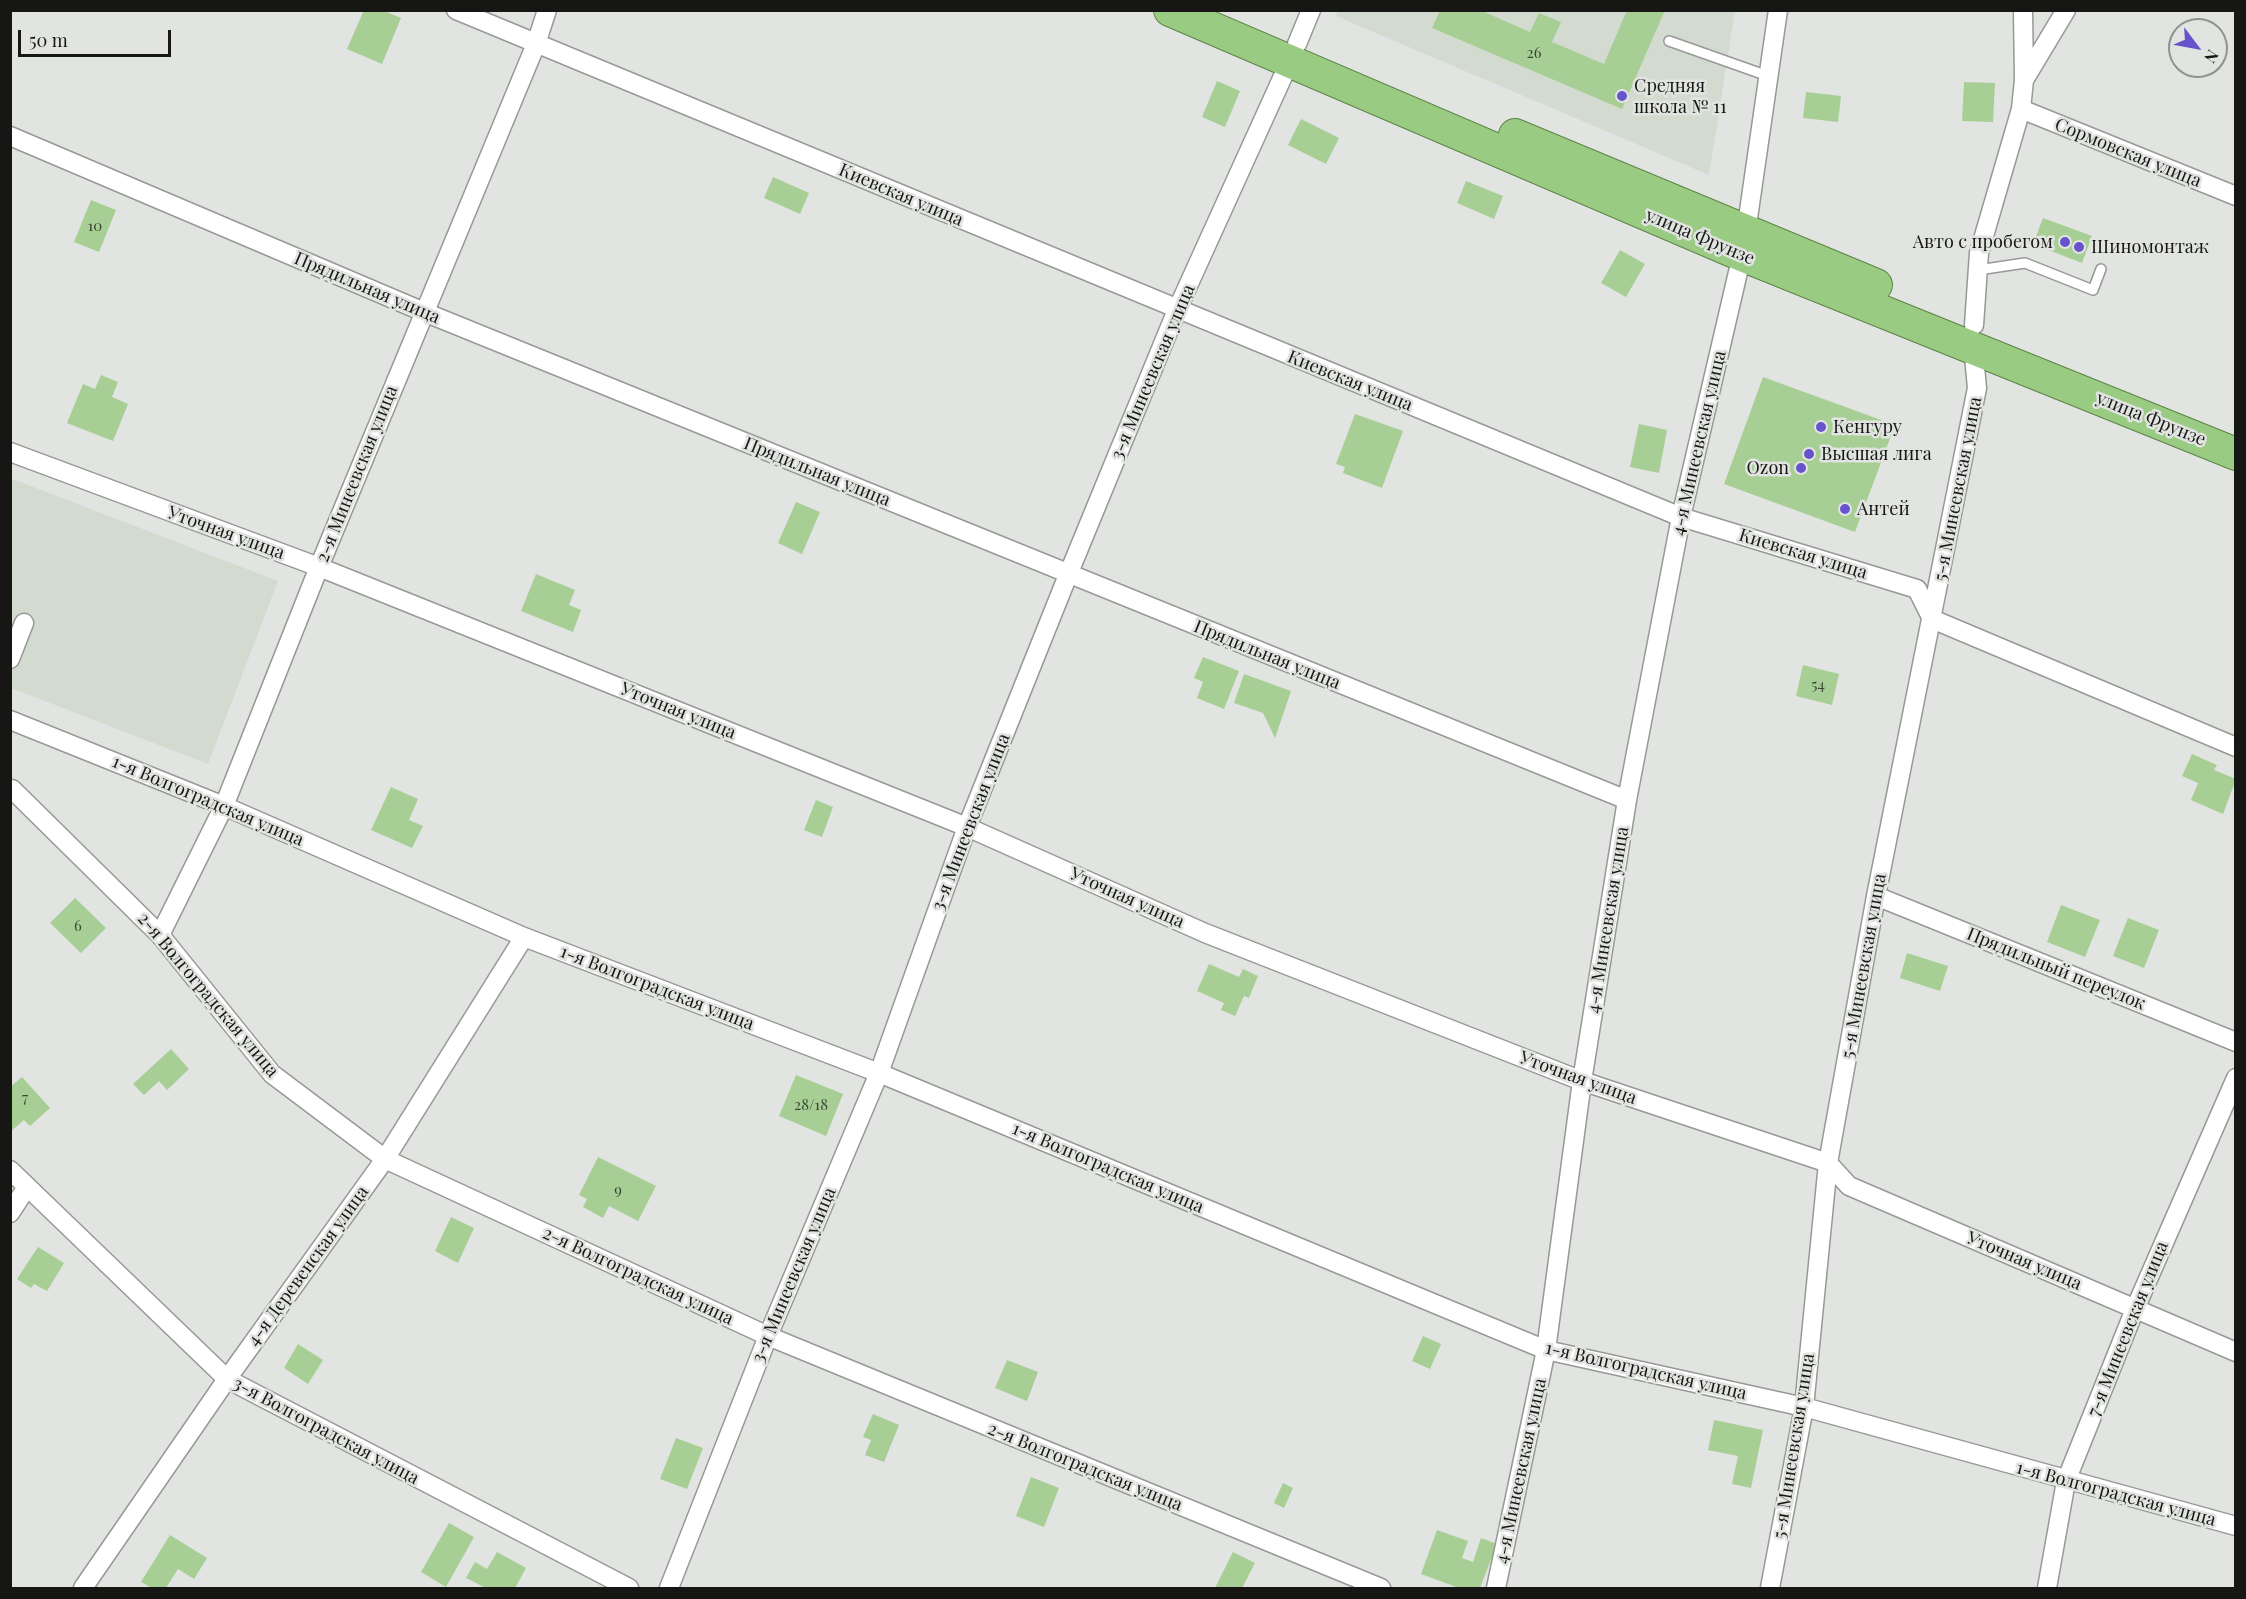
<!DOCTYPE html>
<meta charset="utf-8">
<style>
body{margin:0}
#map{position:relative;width:2246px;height:1599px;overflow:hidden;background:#e1e4e0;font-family:"Playfair Display",serif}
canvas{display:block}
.frame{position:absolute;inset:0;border:12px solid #161715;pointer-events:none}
.north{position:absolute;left:2168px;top:18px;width:60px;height:60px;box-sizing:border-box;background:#e1e4e0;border:2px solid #90928f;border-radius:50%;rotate:122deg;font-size:16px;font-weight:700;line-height:24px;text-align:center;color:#161715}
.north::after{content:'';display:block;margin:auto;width:21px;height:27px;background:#6753cc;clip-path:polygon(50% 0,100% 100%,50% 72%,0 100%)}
.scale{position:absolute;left:18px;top:30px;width:153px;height:27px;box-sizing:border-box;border:3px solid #161715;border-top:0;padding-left:8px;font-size:18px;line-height:21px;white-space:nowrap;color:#161715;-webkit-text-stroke:4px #e1e4e0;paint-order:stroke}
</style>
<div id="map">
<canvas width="2246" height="1599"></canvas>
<div class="frame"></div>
<div class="north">N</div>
<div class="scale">50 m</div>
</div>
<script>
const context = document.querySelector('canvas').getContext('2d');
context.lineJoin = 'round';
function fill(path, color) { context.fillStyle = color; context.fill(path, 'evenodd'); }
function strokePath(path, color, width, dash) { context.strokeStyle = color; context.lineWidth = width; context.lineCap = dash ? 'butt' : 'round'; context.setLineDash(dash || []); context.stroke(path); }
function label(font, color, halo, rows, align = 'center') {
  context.font = font + ' "Playfair Display",serif'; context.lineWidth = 5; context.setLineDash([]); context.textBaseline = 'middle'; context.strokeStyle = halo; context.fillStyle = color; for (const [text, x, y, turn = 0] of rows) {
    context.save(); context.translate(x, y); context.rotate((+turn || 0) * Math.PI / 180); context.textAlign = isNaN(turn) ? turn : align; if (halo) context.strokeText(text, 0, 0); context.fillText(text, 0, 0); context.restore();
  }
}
fill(new Path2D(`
 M1338,10L1735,11L1709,175L1336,16Z
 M10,478L278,581L208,764L11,688Z`), '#d3dbd0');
fill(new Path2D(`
 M364,10H382L401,18L382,64L347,49Z
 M1440,10H1480L1530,32L1539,13L1561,22L1552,42L1604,64L1627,10H1665L1622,109L1432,28Z
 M1217,81L1240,91L1225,127L1202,117Z
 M1964,82L1995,83L1993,122L1962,121Z
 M1806,92L1841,96L1838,122L1803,118Z
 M1301,119L1339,138L1326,164L1288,145Z
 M773,177L809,193L800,214L764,198Z
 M1466,181L1503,196L1494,219L1457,203Z
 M91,200L116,210L99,252L74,242Z
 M2043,218L2092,236L2082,263L2033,244Z
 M1620,250L1645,264L1626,297L1601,283Z
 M101,375L118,382L112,397L128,404L113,441L67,423L83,384L95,389Z
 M1763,377L1895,425L1855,532L1724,484Z
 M1355,414L1403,431L1382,488L1343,473L1345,467L1336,464Z
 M1639,424L1667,430L1659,473L1630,467Z
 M796,502L820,512L802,554L778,543Z
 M536,574L575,590L569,605L581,610L573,632L521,611Z
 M1203,657L1239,671L1224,709L1197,698L1203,682L1194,678Z
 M1803,665L1839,674L1832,705L1796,696Z
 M1244,674L1291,691L1275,738L1263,713L1234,703Z
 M2192,754L2217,765L2214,770L2236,779L2223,814L2191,800L2198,783L2182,776Z
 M391,787L418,799L409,820L423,826L412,848L371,830Z
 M816,800L833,807L822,837L804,830Z
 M75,898L106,928L81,953L50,923Z
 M2061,905L2100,920L2085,957L2047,942Z
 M2128,918L2159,930L2144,968L2113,956Z
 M1907,953L1948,966L1940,991L1900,978Z
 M1209,964L1239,977L1243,969L1258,976L1249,998L1244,996L1235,1016L1221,1010L1224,1003L1197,991Z
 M171,1049L189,1069L167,1090L159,1081L144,1095L133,1084Z
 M796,1075L843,1094L826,1136L779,1116Z
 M22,1077L50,1108L30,1126L24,1120L10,1132V1087Z
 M598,1157L656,1186L638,1221L609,1206L603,1218L583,1207L587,1199L579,1195Z
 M451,1217L474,1228L458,1263L435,1251Z
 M38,1247L64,1263L47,1291L34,1284L31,1288L17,1279Z
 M1423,1336L1441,1344L1430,1369L1412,1361Z
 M298,1344L323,1360L308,1384L284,1368Z
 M1007,1360L1038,1372L1027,1401L995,1388Z
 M873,1414L899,1425L884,1462L865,1455L871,1440L863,1437Z
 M1714,1420L1763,1430L1751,1488L1732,1484L1738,1456L1708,1450Z
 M676,1438L703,1448L687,1489L660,1479Z
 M1031,1477L1059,1488L1044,1527L1016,1516Z
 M1283,1483L1293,1488L1284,1508L1274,1503Z
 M449,1523L474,1537L446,1587L421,1572Z
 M1437,1530L1468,1541L1462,1558L1473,1562L1481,1538L1497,1544L1480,1588H1459L1421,1574Z
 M170,1535L207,1558L194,1579L178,1569L166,1588H152L141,1582Z
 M497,1552L526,1568L515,1588H486L466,1578L475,1562L487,1569Z
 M1233,1552L1255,1563L1242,1588H1215Z`), '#a7cf95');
const service = new Path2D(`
 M1669,41L1768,76
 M1978,270L2025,263L2093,290L2101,269`);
const minor = new Path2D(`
 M456,10L1681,517L1917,589L1932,619L2236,747
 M1297,44L1311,10
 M2024,80L2066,10
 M2021,109L2236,196
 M10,136L424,312L1627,800
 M1746,232L1778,10
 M1974,325L1979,253L2021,109L2024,80L2023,10
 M10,452L319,567L967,827L1205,933L1582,1081L1828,1163L1849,1186L2236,1352
 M10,659L24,623
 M10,720L224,806L524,937L879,1073L1546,1350L1804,1407L2236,1526
 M12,789L160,935L272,1074L385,1159L768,1336L1381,1588
 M1876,896L2236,1042
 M160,935L224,806L319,567L536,44L547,10
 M10,1170L227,1379L629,1588
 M10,1213L27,1187
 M83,1588L227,1379L385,1159L524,937
 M669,1588L768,1336L879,1073L967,827L1068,575L1177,310L1289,63
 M1496,1588L1546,1350L1582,1081L1627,800L1681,517L1742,255
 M1770,1588L1804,1407L1828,1163L1876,896L1977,388L1973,346
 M2047,1588L2066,1481L2135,1309L2236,1078`);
const trunk = new Path2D(`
 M1170,10L1742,255L2236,454
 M1515,135L1876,285`);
strokePath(service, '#969995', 12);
strokePath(minor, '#969995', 21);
strokePath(trunk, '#5c8448', 34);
strokePath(service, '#fff', 9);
strokePath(minor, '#fff', 18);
strokePath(trunk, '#9acb82', 32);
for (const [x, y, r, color] of [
 [1622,96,6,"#6753cc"],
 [2065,242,6,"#6753cc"],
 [2079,247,6,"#6753cc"],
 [1821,427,6,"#6753cc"],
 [1809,454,6,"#6753cc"],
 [1801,468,6,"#6753cc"],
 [1845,509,6,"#6753cc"]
]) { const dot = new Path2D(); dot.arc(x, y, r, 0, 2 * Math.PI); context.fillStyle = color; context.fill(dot); strokePath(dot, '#e1e4e0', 2); }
label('15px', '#3a4535', null, [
 ["26",1534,53],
 ["10",95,226],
 ["54",1818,685],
 ["6",78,926],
 ["7",25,1098],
 ["28/18",811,1105],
 ["9",618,1190]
]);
label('18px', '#161715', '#e1e4e0', [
 ["Средняя",1634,86],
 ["школа № 11",1634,107],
 ["Авто с пробегом",2053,242,"right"],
 ["Шиномонтаж",2091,247],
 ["Кенгуру",1833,427],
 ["Высшая лига",1821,454],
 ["Ozon",1789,468,"right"],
 ["Антей",1857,509]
], 'left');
label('18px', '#161715', '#e1e4e0', [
 ["Сормовская улица",2128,153,22],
 ["Киевская улица",901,195,23],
 ["улица Фрунзе",1700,237,23],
 ["Прядильная улица",367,288,23],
 ["3-я Минеевская улица",1153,372,-67],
 ["Киевская улица",1350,381,22],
 ["улица Фрунзе",2151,419,22],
 ["4-я Минеевская улица",1699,443,-77],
 ["Прядильная улица",817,472,22],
 ["2-я Минеевская улица",357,474,-68],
 ["5-я Минеевская улица",1958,489,-79],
 ["Уточная улица",226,533,20],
 ["Киевская улица",1803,554,17],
 ["Прядильная улица",1267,655,22],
 ["Уточная улица",678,711,22],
 ["1-я Волгоградская улица",208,801,23],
 ["3-я Минеевская улица",971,822,-69],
 ["Уточная улица",1127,898,24],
 ["4-я Минеевская улица",1608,920,-81],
 ["5-я Минеевская улица",1864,966,-80],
 ["Прядильный переулок",2056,969,22],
 ["1-я Волгоградская улица",657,988,21],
 ["2-я Волгоградская улица",208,995,50],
 ["Уточная улица",1578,1078,20],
 ["1-я Волгоградская улица",1108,1168,23],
 ["Уточная улица",2024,1261,23],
 ["4-я Деревенская улица",308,1266,-54],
 ["3-я Минеевская улица",794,1275,-67],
 ["2-я Волгоградская улица",638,1276,25],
 ["7-я Минеевская улица",2128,1329,-68],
 ["1-я Волгоградская улица",1646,1371,13],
 ["3-я Волгоградская улица",326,1431,28],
 ["5-я Минеевская улица",1794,1446,-81],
 ["2-я Волгоградская улица",1085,1467,22],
 ["4-я Минеевская улица",1521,1471,-78],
 ["1-я Волгоградская улица",2116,1494,15]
]);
</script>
